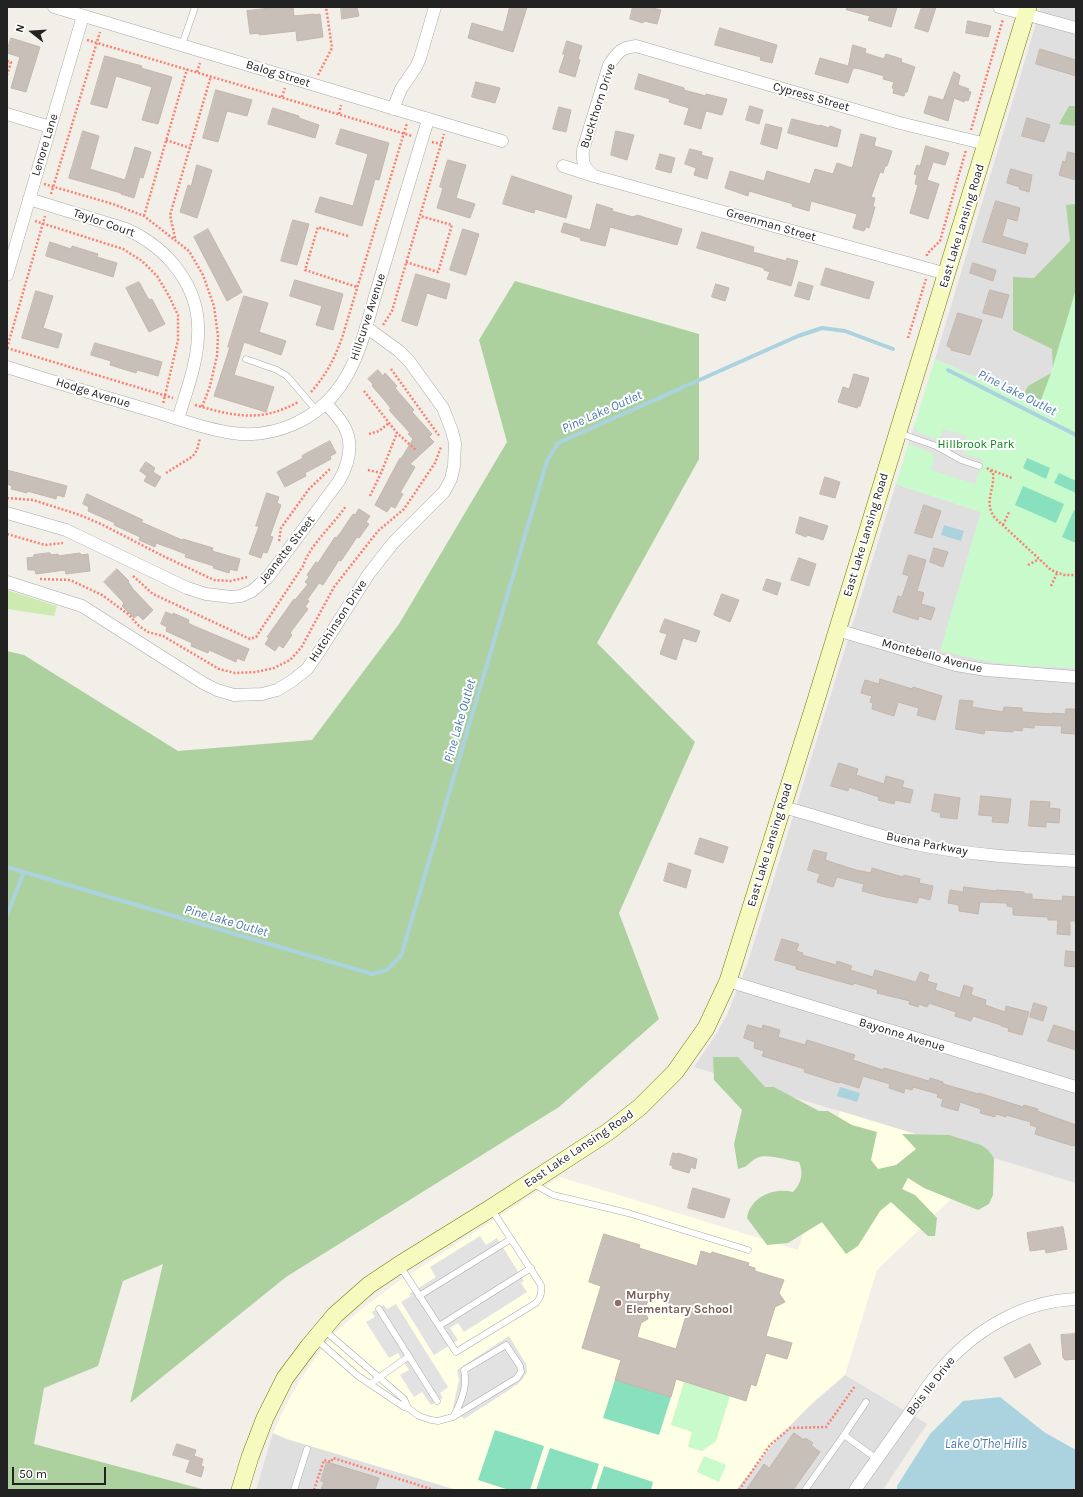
<!DOCTYPE html>
<style>
body{margin:0}
#map{position:relative;width:1083px;height:1497px;overflow:hidden;background:#f2efe9;font-family:Karla,sans-serif}
canvas{display:block}
.frame{position:absolute;inset:0;border:8px solid #222;pointer-events:none}
.north{position:absolute;left:12px;top:12px;width:40px;height:40px;-webkit-text-stroke:3px #fff;paint-order:stroke;rotate:287deg;font-size:11px;font-weight:700;line-height:16px;text-align:center;color:#222}
.north::after{content:'';display:block;margin:auto;width:14px;height:18px;background:#222;clip-path:polygon(50% 0,100% 100%,50% 72%,0 100%)}
.scale{position:absolute;left:12px;top:1467px;width:94px;height:18px;box-sizing:border-box;border:2px solid #222;border-top:0;padding-left:5px;font-size:12px;line-height:14px;white-space:nowrap;color:#222;-webkit-text-stroke:3px #fff;paint-order:stroke}
</style>
<div id="map">
<canvas width="1083" height="1497"></canvas>
<div class="frame"></div>
<div class="north">N</div>
<div class="scale">50 m</div>
</div>
<script>
const context = document.querySelector('canvas').getContext('2d');
context.lineJoin = 'round';
function fill(path, color) { context.fillStyle = color; context.fill(path, 'evenodd'); }
function strokePath(path, color, width, dash) { context.strokeStyle = color; context.lineWidth = width; context.lineCap = dash ? 'butt' : 'round'; context.setLineDash(dash || []); context.stroke(path); }
function label(font, color, halo, rows, align = 'center') {
  context.font = font + ' Karla,sans-serif'; context.lineWidth = 4; context.setLineDash([]); context.textBaseline = 'middle'; context.strokeStyle = halo; context.fillStyle = color; for (const [text, x, y, turn = 0] of rows) {
    context.save(); context.translate(x, y); context.rotate((+turn || 0) * Math.PI / 180); context.textAlign = isNaN(turn) ? turn : align; if (halo) context.strokeText(text, 0, 0); context.fillText(text, 0, 0); context.restore();
  }
}
fill(new Path2D(`
 M1041,7H1076V289L1050,376L1039,405L935,359Z
 M896,484L981,512L941,651L1017,665L1076,668V1183L694,1067L717,1033L727,1015L748,962Z
 M845,1375L927,1424L884,1488L885,1490H736L756,1463L800,1415Z
 M273,1433L287,1439L457,1490H256Z`), '#e0dfdf');
fill(new Path2D(`
 M840,1111L994,1158L877,1270L845,1375L814,1401L778,1438L736,1490H457L287,1439L273,1433L286,1405L300,1380L317,1355L336,1332L358,1312L396,1283L560,1177L798,1250Z`), '#ffffe5');
fill(new Path2D(`
 M7,590L57,606L54,616L7,609Z`), '#cdebb0');
fill(new Path2D(`
 M1069,106H1076V126L1059,124Z
 M1076,204V443L1010,421L1028,386L1053,372L1052,349L1013,330V277L1034,278L1070,241L1066,205Z
 M515,281L699,334V459L597,643L695,742L619,913L659,1019L559,1107L286,1277L130,1403L163,1264L123,1281L98,1366L44,1388L34,1444L202,1489V1490H7V651L24,655L178,751L312,740L399,624L507,442L479,340Z
 M713,1057H738L765,1087H774L819,1111H828L852,1125L877,1132L871,1160L878,1169L896,1165L916,1149L902,1134L949,1135L981,1145L988,1150L994,1158L993,1195L989,1204L978,1210L924,1188L908,1178L902,1189L915,1195L937,1218L935,1236H928L891,1202L880,1211L858,1246L846,1254L822,1222L788,1243L767,1245L747,1218C750,1197 774,1187 793,1192C801,1184 804,1173 799,1162C789,1161 765,1153 757,1158C748,1162 749,1167 738,1169L734,1144L742,1110L714,1080Z`), '#add19e');
fill(new Path2D(`
 M1076,289V668L1017,665L990,662L940,651L981,512L896,484L935,359L1039,405L1050,376Z
 M684,1382L730,1396L716,1441L702,1451L688,1447L692,1432L671,1425Z
 M704,1456L726,1465L719,1482L697,1472Z`), '#c8facc');
fill(new Path2D(`
 M1027,458L1050,468L1046,479L1023,468Z
 M1059,473L1076,481V493L1054,483Z
 M1023,486L1064,504L1056,523L1015,505Z
 M1074,510L1076,511V543L1062,537Z
 M615,1380L671,1397L659,1435L603,1418Z
 M495,1430L544,1446L530,1490H509L478,1480Z
 M550,1448L599,1464L591,1490H536Z
 M604,1466L653,1482L651,1490H596Z`), '#88e0be');
fill(new Path2D(`
 M914,427L919,433L937,439L941,436L943,429L967,436L963,449L964,453L983,460L975,484L931,470L934,460L932,453L908,444Z
 M480,1236L486,1245L497,1238L524,1281L521,1283L527,1292L464,1332L458,1323L450,1328L458,1340L434,1355L401,1302L411,1296L409,1294L436,1277L430,1267Z
 M396,1304L448,1387L440,1393L443,1398L431,1405L422,1392L414,1397L400,1375L409,1370L398,1353L389,1358L366,1322L375,1317L372,1312L384,1305L387,1309Z
 M509,1336L526,1364L527,1372L524,1377L518,1384L464,1419L453,1407L459,1380L457,1370Z`), '#e2e2e2');
fill(new Path2D(`
 M944,525L964,531L961,541L941,535Z
 M840,1087L860,1093L857,1102L837,1096Z
 M1000,1397L1044,1432L1076,1450V1490H897V1486L930,1434L963,1401Z`), '#aad3df');
strokePath(new Path2D(`
 M948,370L1076,435
 M7,867L372,974L387,970L401,956L547,461L558,443L798,336L822,328L845,331L893,349
 M7,915L24,872`), '#aad3df', 4);
const building = new Path2D(`
 M279,7H293L294,16L314,14V15L320,14L323,37L297,41L296,31L259,35V33L250,34L247,11Z
 M341,7H357L359,16L342,19Z
 M510,7H527L513,52L468,38L472,23L503,32Z
 M633,7H649L661,10L657,24L644,21L643,23L630,19Z
 M847,7H897L891,27L868,20L870,16L847,10Z
 M922,7H936L928,32L915,28Z
 M968,21L991,26L988,37L966,33Z
 M720,28L777,45L772,63L760,60L761,57L715,45Z
 M11,38L40,47L26,92L11,88L20,57L7,53Z
 M567,41L582,46L578,59L580,60L575,77L559,72L565,54H563Z
 M853,45L866,49L865,53L884,59L886,54L902,59L901,62L915,67L907,92H905L904,96L893,93L894,89L892,88L894,82L883,79L884,76L860,69L853,68L848,83L815,74L820,58L848,66Z
 M1040,49L1076,60V76L1036,64Z
 M105,56L142,66L141,68L172,77L158,124L142,120L152,87L116,76L107,108L91,104Z
 M954,72L960,75L958,85L969,89L968,91L971,92L968,101L965,100L964,102L954,98L948,121L924,113L929,96L943,100Z
 M639,74L684,88V90L706,96V94L727,99L722,115L706,111L701,129L684,124L689,108L669,102L670,99L635,89Z
 M476,82L500,88L495,103L472,97Z
 M216,90L252,100L247,116L227,111L218,142L203,138Z
 M750,106L763,110L759,124L746,120Z
 M559,107L571,110L566,132L553,129Z
 M273,108L299,116V118L319,125L315,138L268,124Z
 M1027,118L1050,125L1044,142L1022,136Z
 M792,119L820,126V125L829,128L830,126L841,130L837,147L788,133Z
 M766,124L782,128L777,149L761,144Z
 M341,129L389,143L379,180L375,179L362,226L315,212L320,197L353,206L368,154L336,144Z
 M83,131L99,136L90,169L125,180L135,147L151,152L143,178L140,177L134,198L121,194V193L69,178Z
 M616,131L634,135L627,160L611,155Z
 M861,134L876,138L874,146L892,151L887,166H885L883,173L880,172L871,197L875,198L873,206L875,207L869,228L866,227L864,231L853,228L857,214L811,201L809,211L792,206L793,204L749,191L748,196L725,188L730,171L764,181L767,171L810,184L815,169L833,174L837,163L852,168Z
 M926,146L949,153L945,165L933,162L927,180L939,184L928,219L910,213L918,185L915,184L917,175L914,174L917,165L920,166Z
 M690,149L702,152L701,155L713,158L707,179L694,175L696,168L685,164Z
 M1068,152L1076,154V180L1059,175L1063,161L1065,162Z
 M660,154L675,158L671,173L656,169Z
 M448,160L466,165L456,198L475,204L470,218L437,208L443,188L440,187Z
 M197,165L212,170L197,218L180,212L188,185L191,186Z
 M1011,169L1032,175L1029,192L1019,189L1020,187L1007,183Z
 M512,176L572,196L566,218L535,209L534,213L503,204Z
 M996,201L1020,208L1017,221L1007,218L1002,236L1028,244L1025,254L983,242Z
 M597,204L613,209L612,211L633,217L634,216H636L637,215L682,229L677,245L610,227L605,246L580,240L581,238L561,232L564,223L590,230Z
 M293,220L309,224L297,265L281,261Z
 M208,229L242,292L227,301L194,237Z
 M463,229L479,234L466,275L450,270Z
 M702,232L754,247L753,252L786,261L787,258L798,261L791,286L767,279L770,272L764,270V268L697,248Z
 M50,242L71,249L72,246L98,254L97,257L117,263L113,277L46,256Z
 M973,263L996,270L993,281L970,273Z
 M826,268L874,282L869,299L821,285Z
 M416,274L450,284L446,299L427,293L417,326L402,321Z
 M295,280L343,294L333,330L316,325L322,306L290,296Z
 M139,282L149,300L152,299L165,324L149,332L126,288Z
 M799,282L813,286L809,300L795,296Z
 M716,284L729,288L725,301L712,297Z
 M990,290L1009,295L1002,318L983,313Z
 M36,291L53,296L43,328L62,334L58,348L22,338Z
 M244,296L268,303L259,332L286,341L281,355L244,342L234,375L274,387L266,412L214,396L230,347H228Z
 M958,313L982,320L970,355L951,350V348L947,346Z
 M95,343L162,362L158,376L137,370L136,373L110,365L111,361L91,355Z
 M378,370L383,376L385,373L397,386L395,388L414,410L412,412L432,434L429,437L434,442L410,464L415,467L400,493L403,494L395,508L391,506L387,512L375,505L400,458L401,459L413,439L408,434L410,433L389,410L391,409L386,402L372,386L373,384L368,379Z
 M854,374L869,378L860,406H858L857,408L838,402L843,387L849,389Z
 M330,441L336,453L330,456L331,459L305,473L306,476L285,487L277,472L303,458L302,456Z
 M146,462L155,468L153,472L161,477L155,487L144,481L147,476L140,471Z
 M7,470L67,486L64,497L57,495L56,499L27,491V493L11,489L12,486L7,484Z
 M825,477L840,482L835,498L820,494Z
 M267,493L279,497L277,503L281,505L270,536L273,537L267,553L263,552L261,558L249,554L259,526H256Z
 M87,494L143,520L141,522L182,540L183,539L213,548L212,551L240,559L237,571L230,569L229,573L213,568L214,566L185,557L186,554L156,543L155,547L139,540L140,537L114,525L115,523L88,511L89,507L83,504Z
 M924,505L941,511L932,538L915,533Z
 M359,509L370,516L366,522L369,524L359,538L357,537L341,561L339,560L323,585L319,583L307,600L309,601L305,607L308,609L290,633L292,635L283,648L279,645L275,651L265,644L269,638L267,637L294,599L295,600L308,584L305,582L309,577L307,575L316,562L318,563L335,537L336,538L341,532L353,514L355,515Z
 M800,517L828,526L823,540L807,535L806,537L796,533Z
 M934,548L948,552L943,567L930,562Z
 M50,553L51,555L58,554V556L80,553L81,555L88,554L90,571L66,574L65,570L36,574L35,570H28L27,558L34,557V555Z
 M909,555L926,560L917,591L924,593L921,604L935,608L931,620L919,616L918,620L893,612L898,596L902,597L909,576L903,574Z
 M799,558L816,564L809,586L791,580Z
 M117,569L129,581L128,582L132,587V588L153,610L143,620L138,615L134,618L122,606L124,603L104,582Z
 M767,579L781,583L777,595L763,590Z
 M722,594L739,600L730,622L714,615Z
 M166,612L173,615V613L189,620L188,623L194,626L249,649L244,661L237,658L236,662L209,650L208,653L191,646L192,643L166,631L167,627L161,624Z
 M665,619L700,631L696,642L683,638L676,660L660,654L667,634L660,632Z
 M880,679L912,689L913,687L942,696L935,720L917,715L919,708L898,702L894,716L872,709L873,703L870,702L872,696L861,693L865,680L879,684Z
 M960,700L973,701L972,707L1003,712L1004,707L1022,708V712L1052,714V713L1065,714L1066,709H1076V734L1061,733L1062,726L1034,725V728L1023,727L1022,731L1013,730V732L985,730L984,734L956,729Z
 M839,763L858,769L856,775L884,784L886,776L904,781L902,787L913,790L910,803L895,800L894,804L878,800L879,797L849,787L848,791L831,786Z
 M935,794L960,798L957,819L940,817L941,813L932,811Z
 M981,796L1011,799L1008,823L992,822L993,816L979,815Z
 M1031,801L1050,802L1049,808L1060,809L1059,823L1046,822V827L1029,826Z
 M700,838L728,847L723,863L695,854Z
 M814,850L827,853L825,860L856,870L871,873L872,868L903,877L904,875L920,879L919,883L933,886L930,900L919,897L917,903L881,896L862,891L864,884L837,877L833,887L817,882L820,874L808,870Z
 M669,863L691,870L686,888L664,881Z
 M964,887L996,891V890L1024,892V894H1032V899L1062,901L1063,896L1076,897V921H1070V935L1057,934L1058,920H1048V917L1013,915V907L1007,906V903L980,902L978,914L959,911V905L948,903L950,890L963,892Z
 M782,939L799,944L796,951L803,953L802,955L836,965L837,961L852,966L850,970L873,977L875,970L916,982L920,972L929,975L927,981L937,984L935,990L960,998L964,985L973,988L971,995L986,1000L985,1005L1005,1012L1006,1006L1029,1012L1022,1035L1008,1031L1009,1028L1001,1026V1025L973,1016L971,1021L955,1016L956,1012L929,1003L927,1007L919,1004L918,1007L909,1004L910,1001L877,993L878,990L854,983L853,985L796,969V966L775,960Z
 M1066,951L1076,952V967L1065,966Z
 M1034,1003L1047,1007L1043,1021L1030,1017Z
 M748,1025L762,1029L763,1025L780,1030L778,1037L805,1045L807,1040L855,1055L853,1060L883,1070L884,1068L929,1081L930,1078L943,1082V1084L979,1094V1093L1023,1107L1024,1105L1038,1109L1037,1111L1076,1125V1146L1073,1145V1146L1035,1134L1037,1127L1030,1125L1031,1122L1006,1115V1117L996,1114L995,1117L980,1113L981,1109L960,1102L958,1111L941,1106L943,1099L937,1097L938,1094L913,1087L912,1090L905,1088L904,1093L889,1088L890,1084L863,1076L859,1088L840,1082L839,1083L804,1072L805,1069L762,1056L764,1051L754,1048L755,1042L744,1038Z
 M1054,1025L1076,1032V1050L1048,1041Z
 M673,1153L677,1154L678,1153L697,1159L695,1169L691,1167L689,1173L672,1168L673,1166L670,1165Z
 M693,1188L730,1199L724,1218L688,1208Z
 M1063,1227L1067,1249L1046,1253L1045,1249L1030,1251L1027,1233Z
 M604,1234L640,1245L639,1248L697,1266L701,1251L711,1254L712,1252L749,1263L748,1266L755,1268V1271L784,1280L779,1293L785,1302L775,1307L766,1336L792,1343L787,1359L766,1353L756,1386L751,1384L746,1401L676,1379L671,1397L615,1380L621,1360L582,1348L601,1286L589,1282ZM649,1297L688,1309L676,1349L637,1337L641,1323L648,1319L645,1311Z
 M1076,1334V1359L1065,1360L1064,1358H1063L1061,1335Z
 M1030,1344L1041,1364L1015,1378L1004,1358Z
 M794,1433L804,1440L805,1438L813,1443L811,1445L820,1452L793,1490H746L764,1464L769,1468Z
 M177,1444L196,1450L194,1456L203,1459L201,1466L204,1467L201,1477L186,1472L190,1460L173,1455Z
 M327,1462L379,1478L375,1490H321L324,1482L321,1481Z`);
fill(building, '#c7bfb8');
strokePath(building, '#c4b6ab', 1);
const lane = new Path2D(`
 M182,45L195,7
 M246,359L277,370L287,376L317,411
 M899,433L936,446L961,460L979,466
 M532,1183L553,1195L628,1213L748,1250
 M400,1266L456,1352L536,1303C541,1297 542,1293 541,1285L492,1210
 M419,1296L511,1239
 M379,1309L437,1401
 M439,1326L531,1268
 M324,1330L404,1399L408,1408
 M316,1339L358,1376L404,1407L408,1408L419,1416L431,1420L438,1421L453,1417L517,1378L521,1372L520,1366L506,1345L464,1370C468,1386 461,1403 453,1417
 M370,1384L409,1356
 M844,1435L866,1402
 M294,1490L307,1449
 M805,1490L844,1435L877,1459`);
const street = new Path2D(`
 M54,7L502,141
 M999,7L1076,28
 M393,109L401,89L416,67L420,58L435,7
 M7,114L50,127
 M563,166L594,176L947,274
 M594,176C584,168 582,164 583,150L609,65C618,52 620,48 636,46L900,123L986,144
 M29,199L126,229C168,248 201,287 198,336C197,365 186,392 178,419
 M7,275L83,16
 M7,367C54,382 101,396 149,410C176,418 204,429 232,433C274,439 317,420 341,385C361,356 368,319 378,286C395,230 411,175 428,120
 M7,513L66,530L187,588L206,594L231,597L241,596L252,591L268,577L339,481C348,465 354,446 345,428C341,419 332,411 326,403
 M7,582L82,606L203,683L217,690L234,695L262,694L277,690L292,681L307,669L319,652L368,575L393,543L444,492L451,479L454,466L455,443L452,431L443,408L409,361L399,351L366,327
 M837,630L956,665L986,670L1076,677
 M782,807C827,818 870,835 915,844C968,855 1022,858 1076,861
 M728,981L1076,1087
 M855,1490C872,1466 889,1442 906,1418C917,1403 926,1387 938,1373C971,1332 1022,1301 1076,1299`);
const secondary = new Path2D(`
 M240,1490L250,1457L265,1418L285,1378L309,1346L335,1315L369,1285L399,1265L491,1208L608,1132L640,1107L675,1072L706,1028L728,981L816,700L1028,7`);
strokePath(lane, '#a9a9a9', 7);
strokePath(street, '#a9a9a9', 13);
strokePath(secondary, '#707d05', 18);
strokePath(new Path2D(`
 M87,40L412,136
 M7,61L11,62L7,75
 M197,72L200,63
 M318,75L332,48L326,7
 M282,97L285,88
 M339,114L341,105
 M971,130L1003,19
 M166,140L190,148
 M432,142L441,144
 M44,184L113,204L144,216L189,251L203,275L214,306L218,336L217,356L210,386L202,407
 M51,194L100,32
 M144,216L187,69
 M35,221L123,249L142,261L157,276L169,296L178,315V340L163,404
 M348,236L318,227L305,270L357,287
 M175,238L170,215L211,76
 M927,256V254L940,241L966,150
 M406,262L438,272L452,225L420,216
 M383,325L392,311L444,134
 M908,338L926,279
 M7,348L173,398
 M7,348L45,216
 M391,369L440,437
 M364,391L397,433L416,450
 M311,392C327,374 334,359 342,338L407,123
 M195,405C233,416 261,423 298,402
 M369,434L379,431L389,423
 M987,468L993,473C995,490 983,502 995,518L1051,570L1064,575H1076
 M368,470L381,473
 M991,470L1012,478
 M166,473L193,456L197,450L200,438
 M370,496L381,473L397,433
 M7,498L33,500L80,515L103,525L161,555L214,580L230,581L248,577
 M1003,525L1009,512
 M7,534L45,545L63,543
 M279,541L281,528L309,489L331,468
 M1028,565L1039,559
 M133,576L153,594L250,639L256,637L303,566C309,546 334,524 346,506
 M40,579L70,580L102,595L128,614L139,626L148,632L163,636L219,669L235,673L256,672L274,668L290,660L301,648L334,587L378,531L404,509L435,463L441,447
 M1051,586L1057,573
 M314,1490L324,1460L331,1462L333,1458L434,1490
 M739,1490L770,1445L790,1428L826,1427L855,1386`), '#fa8072', 2.5, [2, 2]);
strokePath(lane, '#fff', 6);
strokePath(street, '#fff', 12);
strokePath(secondary, '#f7fabf', 17);
for (const [x, y, r, color] of [
 [618,1303,4,"#8d6e63"]
]) { const dot = new Path2D(); dot.arc(x, y, r, 0, 2 * Math.PI); context.fillStyle = color; context.fill(dot); strokePath(dot, '#fff', 1.5); }
label('12px', '#222', '#fff', [
 ["Balog Street",278,74,17],
 ["Cypress Street",811,97,16],
 ["Buckthorn Drive",598,106,-72],
 ["Lenore Lane",45,145,-73],
 ["Taylor Court",104,223,19],
 ["Greenman Street",771,225,16],
 ["East Lake Lansing Road",962,226,-73],
 ["Hillcurve Avenue",368,317,-72],
 ["Hodge Avenue",93,393,17],
 ["East Lake Lansing Road",866,535,-73],
 ["Jeanette Street",287,550,-52],
 ["Hutchinson Drive",338,621,-57],
 ["Montebello Avenue",932,656,15],
 ["Buena Parkway",927,844,11],
 ["East Lake Lansing Road",770,845,-73],
 ["Bayonne Avenue",902,1035,17],
 ["East Lake Lansing Road",579,1149,-34],
 ["Bois Ile Drive",931,1386,-52]
]);
label('12px', '#0c8416', '#fff', [
 ["Hillbrook Park",976,445]
]);
label('bold 12px', '#785e54', '#fff', [
 ["Murphy",626,1296],
 ["Elementary School",626,1310]
], 'left');
label('italic 13px', '#4a7aab', '#fff', [
 ["Pine Lake Outlet",1017,393,27],
 ["Pine Lake Outlet",602,412,-24],
 ["Pine Lake Outlet",460,721,-74],
 ["Pine Lake Outlet",226,921,16],
 ["Lake O'The Hills",986,1444]
]);
</script>
